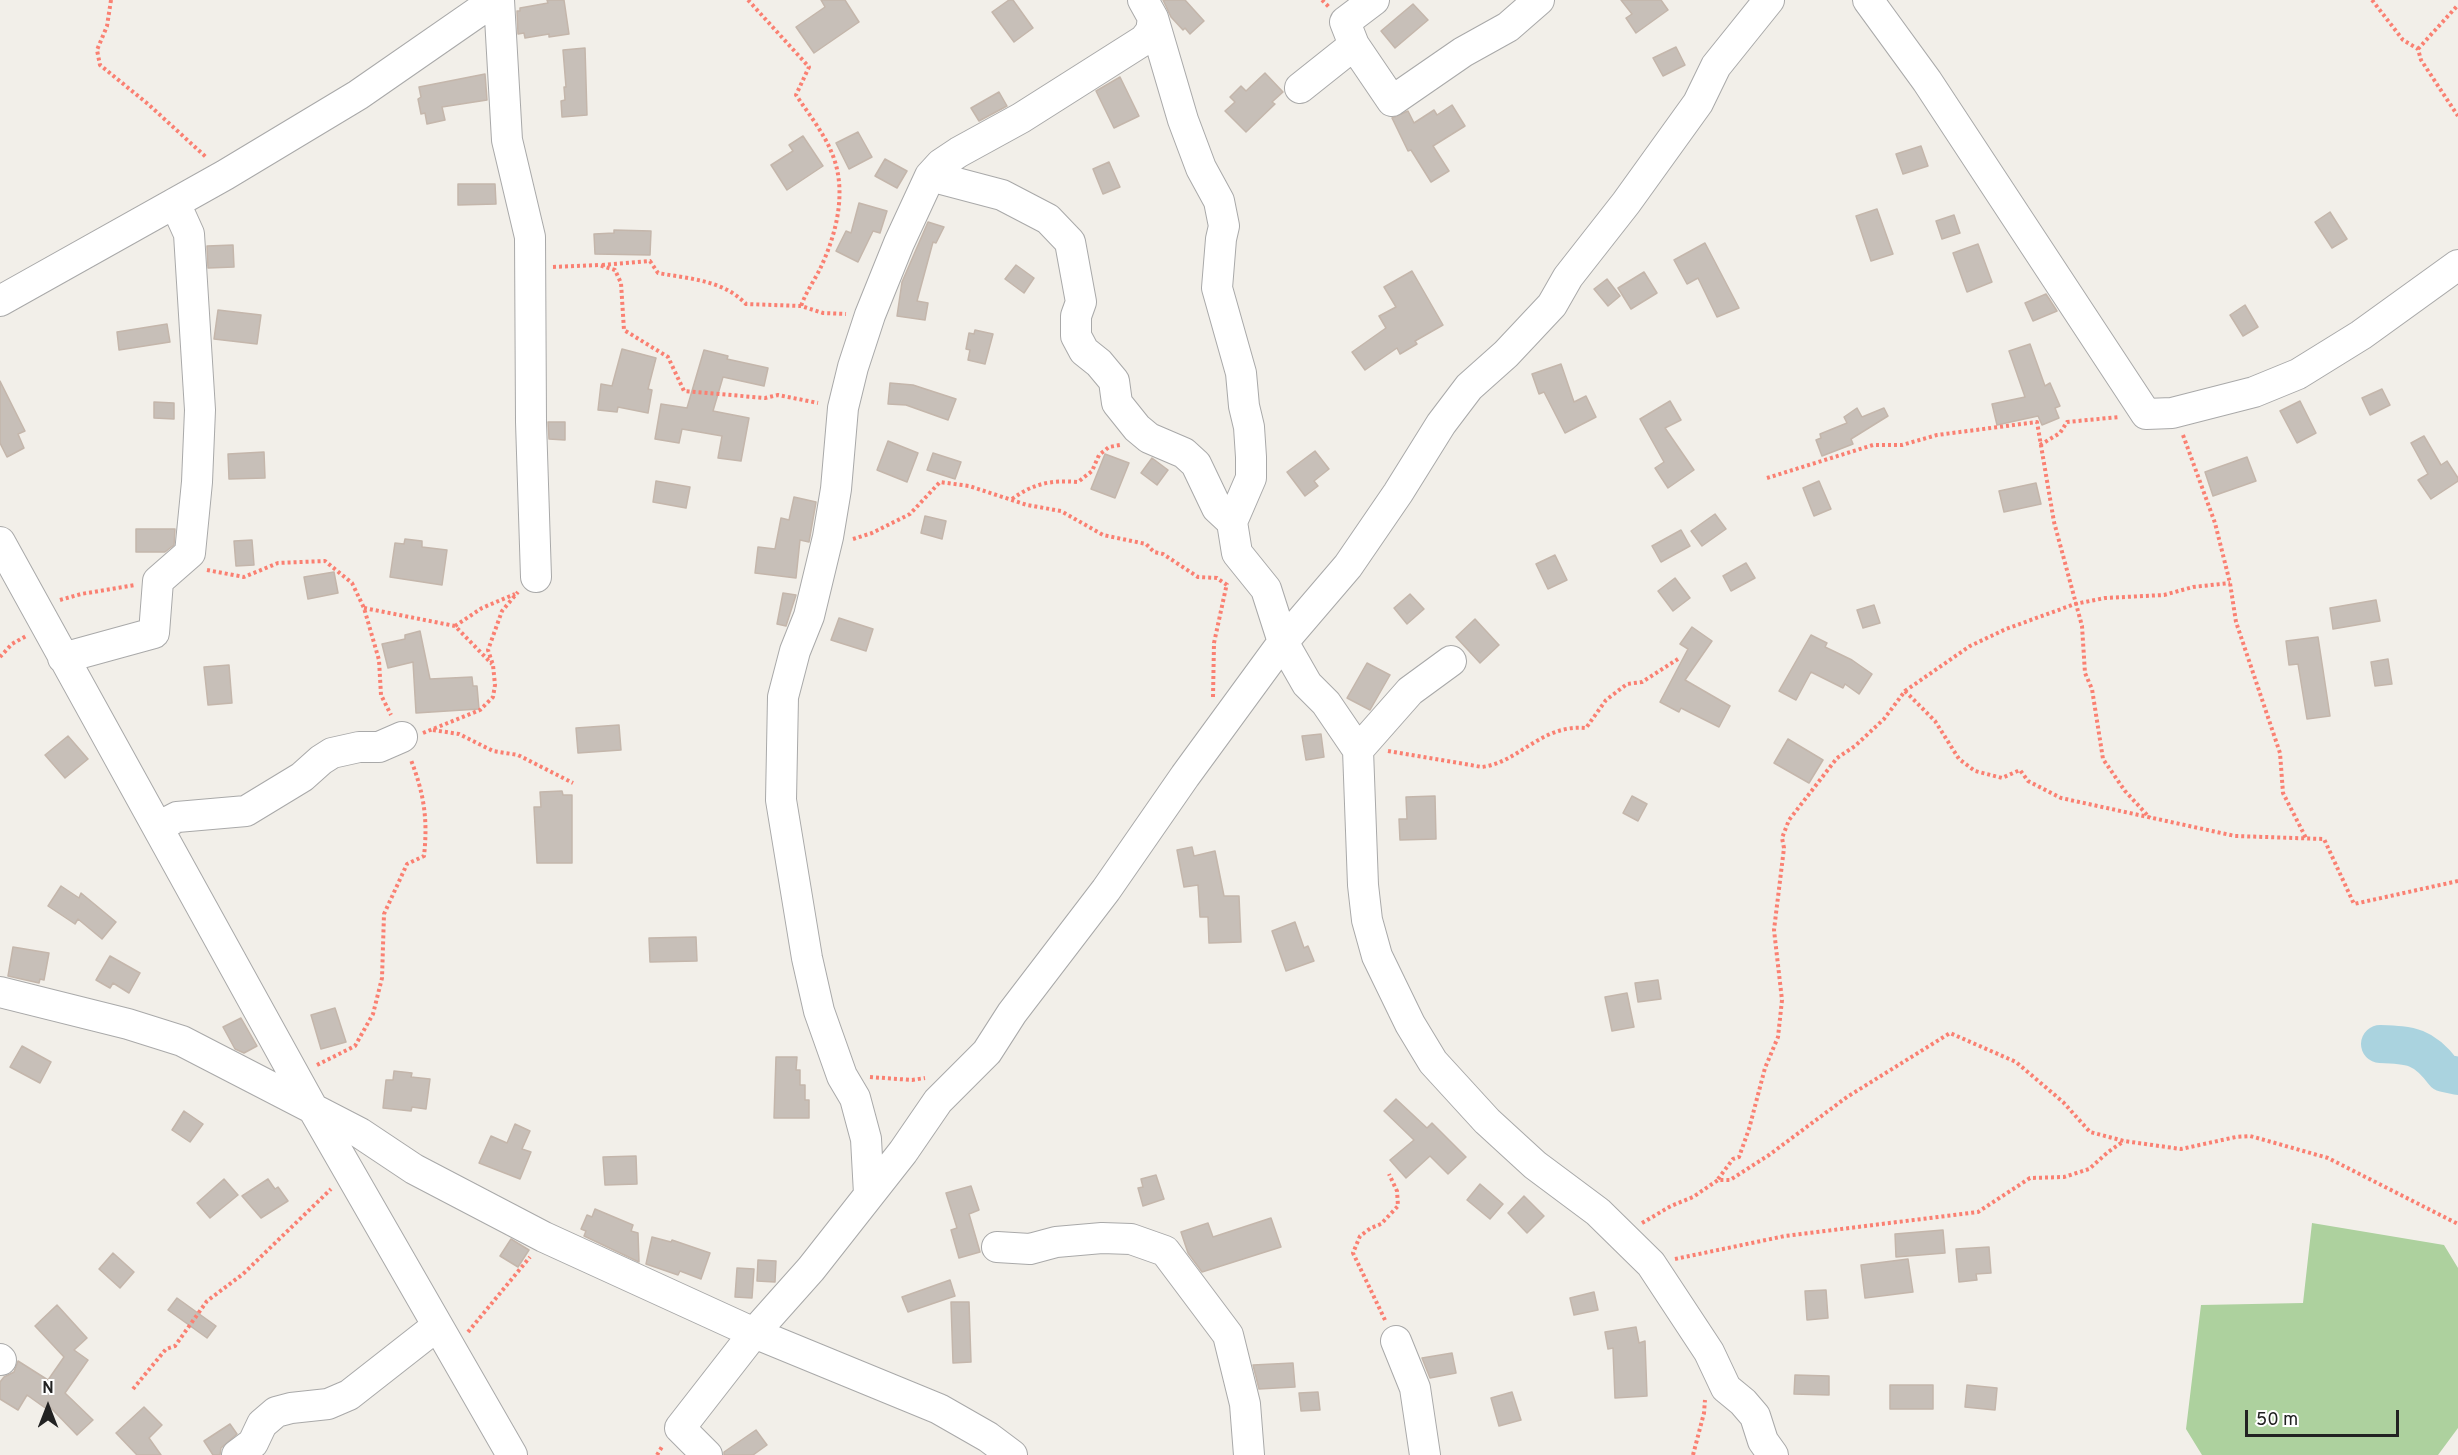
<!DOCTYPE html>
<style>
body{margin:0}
#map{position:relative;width:2458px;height:1455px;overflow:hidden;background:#f2efe9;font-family:Overpass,sans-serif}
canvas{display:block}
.north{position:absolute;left:18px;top:1377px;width:60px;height:60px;-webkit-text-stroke:4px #fff;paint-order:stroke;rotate:0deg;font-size:16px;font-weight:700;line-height:24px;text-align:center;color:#222}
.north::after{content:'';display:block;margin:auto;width:21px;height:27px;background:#222;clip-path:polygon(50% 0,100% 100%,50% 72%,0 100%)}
.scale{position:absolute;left:2245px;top:1410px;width:154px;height:27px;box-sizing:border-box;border:3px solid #222;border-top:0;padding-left:8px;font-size:18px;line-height:21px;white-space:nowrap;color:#222;-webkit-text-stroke:4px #fff;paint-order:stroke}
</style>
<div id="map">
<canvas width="2458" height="1455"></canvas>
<div class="north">N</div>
<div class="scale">50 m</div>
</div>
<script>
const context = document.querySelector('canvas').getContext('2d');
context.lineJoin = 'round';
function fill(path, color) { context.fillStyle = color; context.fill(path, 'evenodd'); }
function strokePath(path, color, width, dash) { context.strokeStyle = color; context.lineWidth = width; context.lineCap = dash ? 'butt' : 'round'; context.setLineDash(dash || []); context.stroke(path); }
fill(new Path2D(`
 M2312,1223L2444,1245L2458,1268V1428L2438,1455H2202L2186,1429L2201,1305L2303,1303Z`), '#add19e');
strokePath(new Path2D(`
 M2380,1044C2411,1045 2424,1046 2444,1073L2458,1076`), '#aad3df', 38);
const building = new Path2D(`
 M547,0H564L569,34L549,37V34L525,38L524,33L518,34L517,11H520V8L548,3Z
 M821,0H845L859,22L814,53L796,27L825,7Z
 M1009,0H1013L1033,28L1014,42L992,12Z
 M1163,0H1185L1204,21L1190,34L1185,28L1183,30L1171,17Z
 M1621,0H1661L1668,10L1636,33L1626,18L1632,14Z
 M1413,4L1428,20L1395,48L1381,31Z
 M1676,47L1685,65L1663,76L1653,58Z
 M585,48L587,115L562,117L561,101L565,100L564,87H566L563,50Z
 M1265,73L1283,92L1272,102L1275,104L1246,132L1225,111L1235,102L1230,97L1241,86L1246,91Z
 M485,74L487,100L442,107L445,120L427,124L425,113L421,114L418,99L421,97L419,87Z
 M1120,77L1139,116L1114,128L1096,91Z
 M999,92L1007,106L979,121L971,108Z
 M1452,105L1465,126L1433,146L1449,171L1431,182L1411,150L1408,151L1392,118L1408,111L1414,123L1434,110L1437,115Z
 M858,132L872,157L849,169L836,143Z
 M803,136L823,166L787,190L771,165L793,151L789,145Z
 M1921,146L1928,166L1903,174L1896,154Z
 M885,159L907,171L897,188L875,176Z
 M1109,162L1120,187L1103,194L1093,169Z
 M458,184H495L496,204L458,205Z
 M859,203L887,211L880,233L873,231L858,262L836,251L846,231L851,233Z
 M1877,209L1893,254L1871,261L1856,216Z
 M2330,212L2347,239L2332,248L2315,222Z
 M1954,215L1960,233L1942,239L1936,221Z
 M928,222L944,227L936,243L933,242L917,301L928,303L925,320L897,316L902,282Z
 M614,230L651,231L650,255L595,254L594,234L614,233Z
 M1705,243L1739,308L1717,317L1698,278L1687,284L1674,260Z
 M1978,244L1992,282L1967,292L1953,253Z
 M233,245L234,267L208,268L207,246Z
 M1016,265L1034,278L1024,293L1005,279Z
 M1412,271L1443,325L1415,341L1417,344L1400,354L1397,348L1365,370L1352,352L1386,328L1379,316L1396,307L1384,287Z
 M1644,272L1657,293L1631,309L1618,288Z
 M1607,279L1620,296L1608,306L1594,289Z
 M2046,294L2057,311L2033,321L2025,303Z
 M2245,305L2258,327L2243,336L2230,315Z
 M218,310L261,315L257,344L214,339Z
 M167,324L170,342L119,350L117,332Z
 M975,330L993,334L985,364L968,360L970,350L966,349L969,333L974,334Z
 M2030,344L2045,386L2050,383L2060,406L2055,408L2059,418L2042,425L2038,416L1997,425L1992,404L2025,397L2009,351Z
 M622,349L656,358L648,389L652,390L648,413L618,407L617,412L598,410L601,384L612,386Z
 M704,350L728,356L727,359L768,368L764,386L723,377L713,411L749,418L741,461L718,458L722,436L682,429L679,443L655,439L661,404L687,408Z
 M1561,364L1574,402L1586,396L1596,417L1565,433L1544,392L1539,394L1532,374Z
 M0,381L25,431L18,434L24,448L7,457L0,443Z
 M890,383L913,385L956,399L948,420L906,405L888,404Z
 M2382,389L2390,405L2370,415L2362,398Z
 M1670,401L1681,420L1665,428L1694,470L1668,488L1655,468L1664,462L1640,419Z
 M2300,401L2316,433L2297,443L2280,411Z
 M154,402L174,403V419L154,418Z
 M1857,408L1862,417L1884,408L1888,416L1851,439L1853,444L1822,456L1816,440L1821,438L1820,434L1847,423L1844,417Z
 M548,422H565V440L549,439Z
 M2424,436L2441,465L2447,461L2458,478V481L2431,499L2418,480L2428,474L2411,443Z
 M888,441L918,453L907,482L877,470Z
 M1315,451L1329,469L1314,481L1318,486L1305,496L1287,472Z
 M264,452L265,478L229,479L228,454Z
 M933,453L961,462L955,479L927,470Z
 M1105,454L1129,463L1115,498L1091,489Z
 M2247,457L2256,481L2213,496L2205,472Z
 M1152,458L1168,470L1157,485L1141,473Z
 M656,481L690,487L686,508L653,502Z
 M1819,481L1831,509L1814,516L1803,488Z
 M2036,483L2041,504L2004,512L1999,491Z
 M794,497L816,502L809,542L800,540L796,578L755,573L758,547L775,549L781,518L789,520Z
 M1715,514L1726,529L1702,546L1691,531Z
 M925,516L946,521L942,539L921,533Z
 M136,529H175L174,545L165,552H136Z
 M1681,530L1690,546L1661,562L1652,546Z
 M405,539L422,541V547L447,550L442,585L390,577L395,543L404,544Z
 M252,540L254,565L236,566L234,541Z
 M1555,555L1567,580L1548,589L1536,564Z
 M1746,563L1755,578L1731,591L1723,576Z
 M334,572L338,593L308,599L304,577Z
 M1675,578L1690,598L1673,611L1658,591Z
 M783,593L796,595L786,626L777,624Z
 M1410,594L1424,609L1407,624L1394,608Z
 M2376,600L2380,621L2333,629L2330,608Z
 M1874,605L1880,623L1863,628L1857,610Z
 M839,618L873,629L866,651L831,640Z
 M1475,619L1499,645L1480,663L1456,637Z
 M1692,627L1712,641L1685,680L1730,706L1719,727L1681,708L1679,712L1660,702L1688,649L1680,644Z
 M420,631L430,679L472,677L473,686H477L479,709L416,713L413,662L388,668L382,644L405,639V635Z
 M1811,635L1827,643L1825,647L1852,660L1872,674L1859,694L1845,684L1843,688L1811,672L1796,700L1779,691Z
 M2318,637L2330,716L2307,719L2298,664L2289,665L2286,641Z
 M2388,659L2392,684L2375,686L2371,662Z
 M1367,663L1390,675L1370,710L1347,698Z
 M229,665L232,703L208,705L204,667Z
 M619,725L621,750L578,753L576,728Z
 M1321,734L1324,757L1306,760L1302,736Z
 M68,736L88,759L65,778L45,755Z
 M1788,739L1823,760L1809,783L1774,763Z
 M562,791L563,795H572V863H537L534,807H541L540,792Z
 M1435,796L1436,839L1400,840L1399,819H1407L1406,797Z
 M1632,796L1647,804L1638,821L1623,813Z
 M1192,847L1194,856L1215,851L1224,896H1239L1241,942L1209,943L1208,917H1200L1198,885L1184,887L1177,850Z
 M61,886L79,898L81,893L116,922L102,939L78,919L75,924L48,906Z
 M1295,922L1304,948L1308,946L1314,961L1286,971L1272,931Z
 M696,937L697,961L650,962L649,938Z
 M13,947L49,953L44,980L40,979L39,983L8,976Z
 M110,956L140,973L129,993L113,983L110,988L96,980Z
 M1658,980L1661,999L1638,1002L1635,983Z
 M1627,993L1634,1027L1612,1031L1605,997Z
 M335,1008L346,1042L321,1049L311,1015Z
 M241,1018L257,1046L244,1053L235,1049L223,1027Z
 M22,1046L51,1062L40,1083L10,1067Z
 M776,1057H797L796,1070H800V1085H805V1100H809V1118H774Z
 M394,1071L412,1073L411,1077L430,1079L426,1109L412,1107L411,1111L383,1108L386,1080H393Z
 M1396,1099L1427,1128L1432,1123L1466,1157L1448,1174L1430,1156L1406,1178L1390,1160L1414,1140L1384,1111Z
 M184,1111L203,1124L190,1142L172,1130Z
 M515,1124L530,1131L522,1149L531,1152L520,1179L479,1163L491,1136L507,1143Z
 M636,1156L637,1184L605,1185L603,1157Z
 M1156,1175L1164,1199L1143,1206L1138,1188L1143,1187L1141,1179Z
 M224,1179L238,1195L210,1218L197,1203Z
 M268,1179L275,1189L278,1187L288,1201L261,1218L242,1196Z
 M1480,1184L1503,1204L1490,1219L1467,1200Z
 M971,1186L979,1210L969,1214L980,1252L959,1258L951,1230L957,1228L946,1193Z
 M1524,1196L1544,1216L1527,1233L1508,1213Z
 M595,1209L633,1225L631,1231L638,1233L639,1262L584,1236L586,1231L581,1229L587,1215L592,1217Z
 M1271,1218L1281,1247L1202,1272L1188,1253L1181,1232L1208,1223L1213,1237Z
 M1943,1230L1945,1253L1896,1257L1895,1234Z
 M652,1237L671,1242L672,1240L710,1253L701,1279L680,1271L678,1275L646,1264Z
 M511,1239L529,1250L518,1267L500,1256Z
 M1989,1247L1991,1273L1976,1274L1977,1280L1959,1282L1956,1249Z
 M113,1253L134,1272L120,1288L99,1269Z
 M1908,1259L1913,1292L1865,1298L1861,1265Z
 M758,1260L776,1261L775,1282L757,1281Z
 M737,1268L754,1269L752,1298L735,1297Z
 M950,1280L955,1296L908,1312L902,1297Z
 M1826,1290L1828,1318L1807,1320L1805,1291Z
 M1594,1292L1598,1310L1574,1315L1570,1298Z
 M177,1298L216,1326L207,1338L168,1310Z
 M951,1302H969L971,1362L953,1363Z
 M57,1305L87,1338L74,1350L88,1360L65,1393L93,1420L77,1435L50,1407L48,1410L27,1395L18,1410L0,1399V1382L4,1377L14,1372L18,1361L48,1380L64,1357L35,1326Z
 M1636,1327L1639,1343L1645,1341L1647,1396L1615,1398L1613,1348L1608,1349L1605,1332Z
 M1452,1353L1456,1373L1430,1378L1422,1358Z
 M1293,1363L1295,1387L1259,1389L1253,1365Z
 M1795,1375L1829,1376V1395L1794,1394Z
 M1890,1385H1933V1409H1890Z
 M1967,1385L1997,1388L1995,1410L1965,1407Z
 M1318,1392L1320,1410L1301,1411L1299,1393Z
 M1512,1392L1521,1420L1499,1426L1491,1398Z
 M144,1407L162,1425L149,1438L161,1455H137L116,1433Z
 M230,1424L237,1434L221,1448L220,1455H213L204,1441Z
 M756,1430L767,1445L753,1455H724V1452Z`);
fill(building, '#c7bfb8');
strokePath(building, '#c4b6ab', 1.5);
const minor = new Path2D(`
 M499,0L507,140L530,237L531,422L536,577
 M1143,0L1153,18L1183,120L1201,168L1219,201L1224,226L1221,239L1217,288L1241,373L1244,406L1249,427L1251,457V478L1232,522L1237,553L1266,589L1283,642L1307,684L1326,703L1358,750L1363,885L1367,920L1377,956L1410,1024L1433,1062L1487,1121L1535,1165L1598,1212L1651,1264L1709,1352L1726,1388L1743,1402L1755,1416L1763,1441L1773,1455
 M1374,0L1345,22L1354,45L1392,101L1463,52L1508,27L1539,0
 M1868,0L1927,81L2146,414L2172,413L2254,392L2298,374L2361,335L2458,265
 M1300,88L1354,45
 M930,176L1002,195L1048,219L1070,242L1081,302L1076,316V336L1084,351L1099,363L1114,381L1117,403L1137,428L1149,438L1184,453L1196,464L1217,508L1232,522
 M0,301L225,175L358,95L495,0
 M0,542L312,1107L512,1455
 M63,658L154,633L158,581L190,553L197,482L200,410L189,234L175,203
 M1358,750L1410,691L1451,661
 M158,827L177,817L246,811L302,777L321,760L332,753L359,747H379L402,737
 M0,992L128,1024L182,1041L360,1133L414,1169L544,1237L754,1333L939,1409L988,1437L1012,1455
 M869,1194L866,1139L855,1098L842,1076L819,1011L807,958L781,800L783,697L795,651L809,616L828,537L836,489L843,408L853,367L870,315L899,243L930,176L941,164L959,152L1021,118L1144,40L1151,31L1153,18
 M997,1247L1030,1249L1056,1242L1102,1238L1131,1239L1165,1251L1228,1335L1245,1404L1249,1455
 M1396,1341L1415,1388L1425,1455
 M0,1359L1,1360
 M237,1455L253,1443L262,1424L276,1412L291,1408L328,1404L349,1395L437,1326
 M707,1455L680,1428L754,1333L811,1269L903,1152L938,1101L987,1052L1012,1013L1106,890L1185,776L1283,642L1348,566L1398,493L1441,424L1469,387L1506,354L1552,305L1568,277L1626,203L1698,103L1716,66L1769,0`);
strokePath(minor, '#a9a9a9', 32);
strokePath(new Path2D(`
 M111,0L107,26L97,50L100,65L148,104L207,158
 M748,0L809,67L796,95C808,113 823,132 831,151C848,189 837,233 820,269C814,281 806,292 801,306
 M1322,0L1329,7
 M2372,0L2403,40L2418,49L2421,60L2458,116
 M2418,49L2458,5
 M602,265L650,261L658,273C690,279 723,280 746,304L801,306L823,313L846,314
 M553,267L599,265L615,270L621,283L624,330L668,357L684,391L765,398L778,395L818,403
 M2183,435L2215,523L2230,583L2236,622L2280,753L2283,793L2306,838
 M2040,445L2060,433L2067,422L2119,417
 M1767,478L1873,445H1902L1937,435L2037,422L2054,522L2082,626L2085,673L2092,689L2103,759L2125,791L2150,818
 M1012,499C1034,483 1051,480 1078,482L1092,471L1099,455L1109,447L1120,445
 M853,539L872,533L910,514L940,482L969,486L1027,505L1061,511L1103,535L1146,544L1154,552L1163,554L1198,577L1217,578L1227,585
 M207,570L244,577L278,563L325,561L352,583L364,608L379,660L381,695L391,715
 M60,600L81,594L135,585
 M364,608L455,626L492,664
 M455,626L482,608L515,594
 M0,657L12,644L26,636
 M1905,691L1935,721L1959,759L1975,771L2002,778L2020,770L2028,781L2061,798L2235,836L2324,839L2354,904L2458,881
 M1213,697L1214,643L1227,583
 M433,730L459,734L493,751L518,755L573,783
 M423,733L480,710L493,697L495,685L493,665L488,650L502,611L518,592
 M1388,751L1482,767C1520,762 1541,724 1586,728L1606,700L1627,684L1642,682L1678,659
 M317,1065L355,1046L373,1014L382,978L384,914L407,864L424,856C428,819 424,794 411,760
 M870,1077L912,1080L925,1078
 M1718,1179L1733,1159L1739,1157L1749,1129L1765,1068L1778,1037L1782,1000L1774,930L1784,848L1782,838L1789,820L1837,758L1855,746L1884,719L1905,691L1970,646L2006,629L2075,604L2105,598L2164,595L2193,587L2230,583
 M1642,1223L1671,1206L1693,1197L1718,1180H1730L1769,1155L1847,1097L1950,1033L2016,1062L2063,1102L2090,1132L2124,1141L2181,1149L2236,1137L2250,1136L2261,1139L2328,1158L2458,1224
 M1675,1259L1785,1236L1978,1212L2030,1178L2064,1177L2089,1169L2108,1152L2124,1141
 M1385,1320L1353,1253L1360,1236L1371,1228L1381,1224L1398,1206L1397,1191L1389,1174
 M468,1332L530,1257
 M133,1389L166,1349L175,1346L207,1301L243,1274L331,1189
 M657,1455L663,1445
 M1693,1455L1704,1413L1705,1400`), '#fa8072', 4, [3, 3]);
strokePath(minor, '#fff', 30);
</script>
